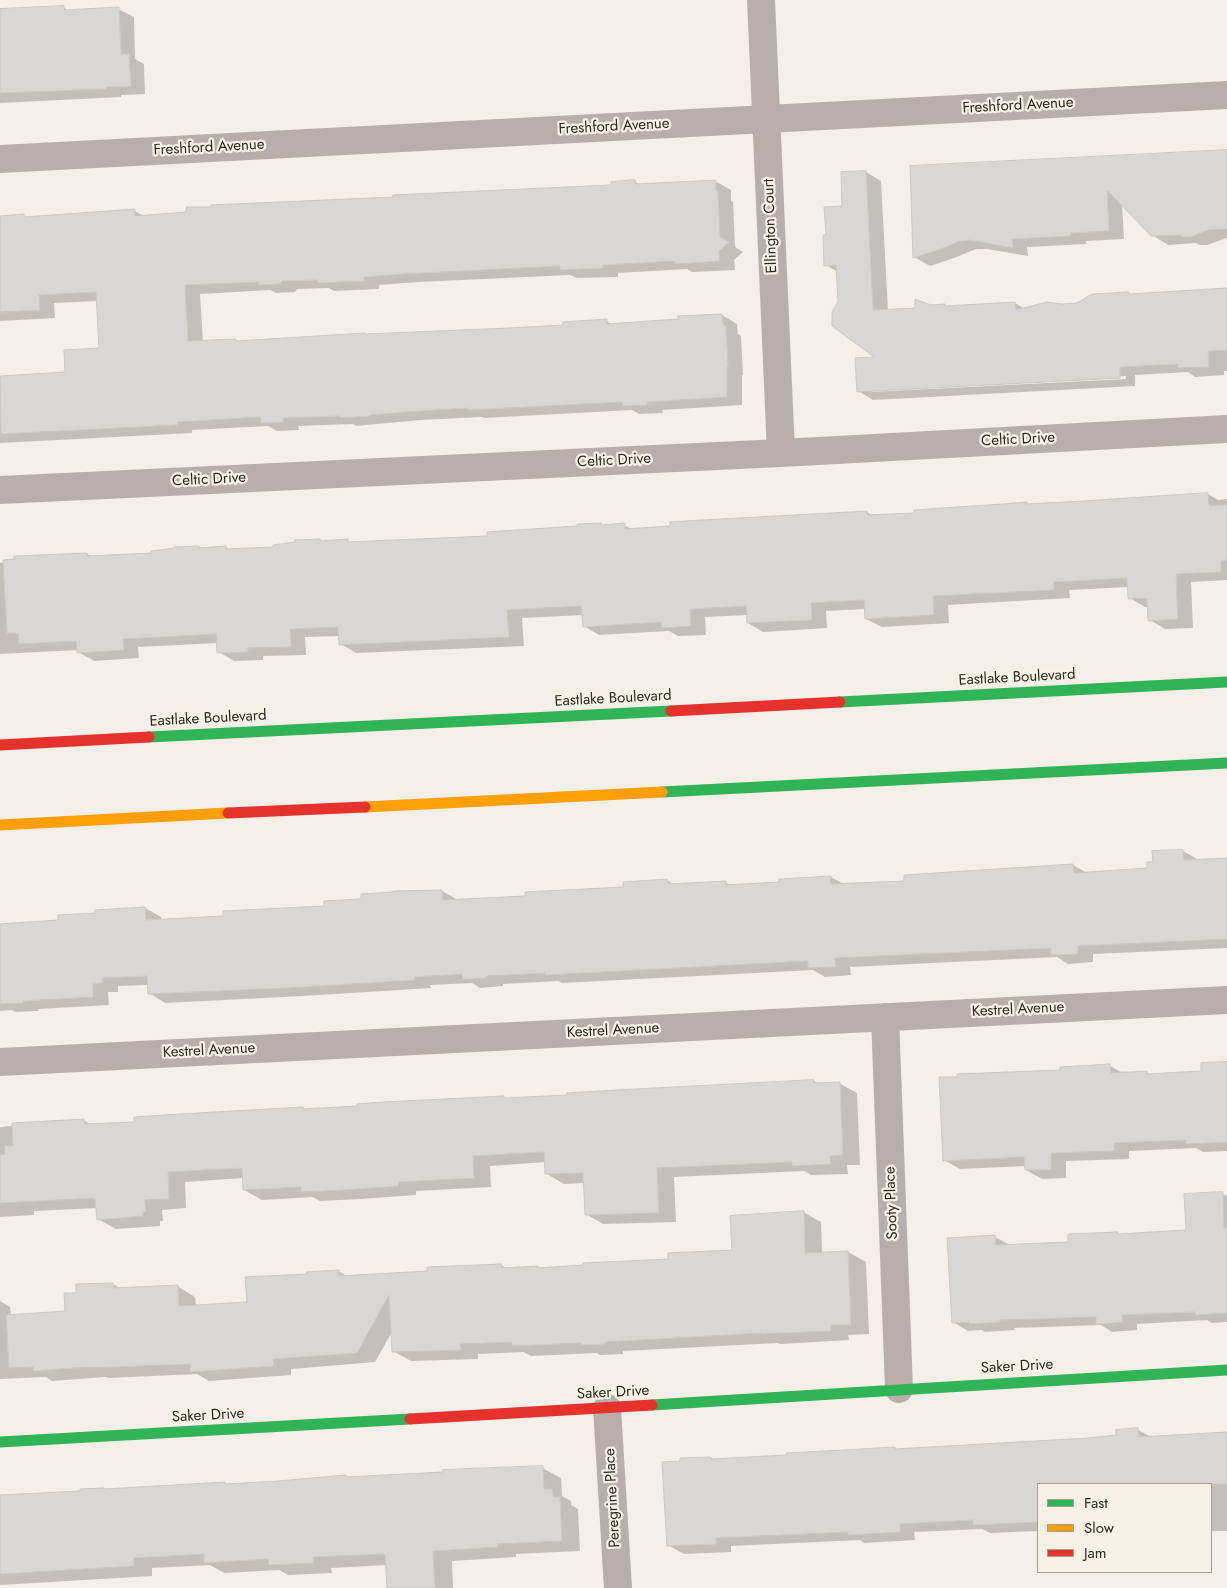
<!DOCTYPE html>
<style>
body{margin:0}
#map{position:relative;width:1227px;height:1588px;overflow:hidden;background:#f4f0e9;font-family:Jost,sans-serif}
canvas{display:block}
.legend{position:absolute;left:1037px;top:1483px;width:175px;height:90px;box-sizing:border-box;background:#f8f1e5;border:1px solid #a6a198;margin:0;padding:6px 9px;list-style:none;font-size:15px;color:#2c2924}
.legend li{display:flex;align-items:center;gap:10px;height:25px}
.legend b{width:25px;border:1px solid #a6a198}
</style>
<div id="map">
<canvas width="1227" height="1588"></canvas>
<ul class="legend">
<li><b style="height:6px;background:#30b455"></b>Fast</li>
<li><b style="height:6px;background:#ff9f0a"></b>Slow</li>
<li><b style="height:6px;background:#e5322d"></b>Jam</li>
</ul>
</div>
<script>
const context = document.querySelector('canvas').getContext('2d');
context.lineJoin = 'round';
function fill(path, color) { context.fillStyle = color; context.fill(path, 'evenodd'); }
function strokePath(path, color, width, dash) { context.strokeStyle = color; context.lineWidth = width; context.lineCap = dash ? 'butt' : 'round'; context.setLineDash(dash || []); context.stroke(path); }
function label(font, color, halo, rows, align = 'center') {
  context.font = font + ' Jost,sans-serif'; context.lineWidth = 4.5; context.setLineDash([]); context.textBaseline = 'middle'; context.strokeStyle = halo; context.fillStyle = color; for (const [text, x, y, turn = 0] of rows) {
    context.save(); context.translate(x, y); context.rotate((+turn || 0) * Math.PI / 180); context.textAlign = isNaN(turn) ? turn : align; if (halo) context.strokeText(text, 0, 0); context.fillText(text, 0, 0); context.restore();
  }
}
fill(new Path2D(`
 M64,8L70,11L118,9L134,17L135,59L144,64L145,94L121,95V97L0,103V15Z
 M1227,151V238L1207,245H1200L1196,243L1168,245L1152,235L1122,204L1124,239L1086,241V244L1027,247L1028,256L987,249H976L954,258L930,266L914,257L911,167Z
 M866,172L881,181L888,311L916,309L931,306L944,305L947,307L1015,303L1025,309L1077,304L1129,293L1132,295L1227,289V371H1224V375L1195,377L1188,372L1135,375V386L873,400L858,391L877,358L839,302L838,272L826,265L827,236ZM1126,376V379L871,392V390Z
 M715,181L731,190V200L733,202L735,247L743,252L734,260L735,270L692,272L687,269L618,273V277L577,278L570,275L419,282L379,285V289L334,291L329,288L297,289L295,292L276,293L270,290L200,294L203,342L236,340L240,342L565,327L606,321L613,325L679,320L722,315L737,324L738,334L741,336L743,375H742V405L662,410L663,413L639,414L632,410L484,418L482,417L421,420L356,426L353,424L298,426L299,430L277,431L268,426L192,430V433L0,443V377L66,373L100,349L97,301L54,303L55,318L0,321V218L23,216L28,218L134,211L144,216L394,198L612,186L635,182L641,185Z
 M1208,494L1218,500L1227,499V580L1191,582L1193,628L1165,629L1150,620L1149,607H1145L1130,598L1129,587L1069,590L1070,598L948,605L949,623L882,627L866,619V609L826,611L827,628L763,632L748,623V615L705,617L706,635L678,636L669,631L599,635L584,626L583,615L522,618L524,646L356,653L341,644L340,636L305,637L306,655L263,656V660L234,661L219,652L218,643L138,647L139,658L94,661L78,652V650L0,654V563L87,554L93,557L152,554L175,548L226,547L230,550L274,548L347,541L352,543L488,537L600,524L603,526L624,525L633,530L867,512L873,516L915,514L1027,504L1030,505Z
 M1183,851L1199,860L1227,859V948L1093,954V962L1068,964L1057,957L850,967L851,975L825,977L813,970L562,983L558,981L503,984V986L480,988L472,983L430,985L431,988L303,996L165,1003L149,993V985L118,986V992H108L109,1005L38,1009V1011L15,1012L12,1010L0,1011V925L60,922L96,914L145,908L161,917V921L225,917L325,907L362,900L442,891L458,900L526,897L624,888L667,880L675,885L725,882L732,886L781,883L831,877L845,885L906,882L1073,865L1087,873L1148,869L1154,863V853Z
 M1227,1063V1151L1203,1152L1196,1148L1129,1151V1159L1066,1161V1178L1042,1179L1026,1170V1166L960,1169L944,1160L1061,1071L1110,1066L1123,1073L1146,1072L1151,1075L1203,1072Z
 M814,1081L819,1084L839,1083L857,1093L860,1165H847L848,1174L811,1175L804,1171L674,1177L676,1222L603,1224L586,1214L584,1183L564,1184L547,1174L546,1162L490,1166L491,1187L416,1191V1195L360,1199L320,1201L313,1197L262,1200L244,1190V1178L185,1182L186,1208L162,1210L163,1221H160V1226L116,1229L98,1219L97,1208L34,1211V1215L0,1217V1127L83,1120L92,1125L135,1123L303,1108L306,1110L503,1097L507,1099Z
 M1222,1194L1227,1196V1322L1212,1323L1207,1320L1137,1324V1330L1112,1332L1101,1325L1014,1328L1015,1330L985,1332L982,1330L968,1331L953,1322L995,1237L1010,1245L1069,1244L1118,1234L1120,1235L1187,1231Z
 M803,1212L821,1222L822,1253L848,1252L866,1262L869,1334L848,1335L849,1340L780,1344L778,1343L623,1351V1354L600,1355L597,1353L531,1356L523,1352L478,1354V1359L411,1361L393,1351L392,1332L375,1362L291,1369V1375L209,1381L197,1374L108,1378L106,1377L52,1381L46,1377L0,1379V1301L10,1307L11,1316L66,1312L77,1294L113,1284L122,1289L177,1286L195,1297L196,1306L248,1304L308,1275L338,1271L347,1276L428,1272L501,1265L508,1269L537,1267L540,1269L670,1260L733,1251Z
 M1138,1430L1151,1437L1227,1433V1531H1211V1484H1038V1531L990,1533L982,1529L914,1532L915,1540L864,1543L860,1540L731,1546V1552L684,1554L668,1545L711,1458L714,1460L895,1448L899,1451L1118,1437Z
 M542,1468L561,1478L562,1496L571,1501V1505L578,1509L580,1551L516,1554V1557L452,1561L453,1588H388L387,1565L331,1568L332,1573L288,1575L279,1570L224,1573L210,1565L152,1568V1576L0,1585V1496L81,1492L104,1489L107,1491L224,1483L228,1485L346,1477L348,1478Z`), '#0003');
const building = new Path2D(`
 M64,6V10L119,7L121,54H129L131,86L106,87V89L0,93V9Z
 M1227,150V229L1208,230L1191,237H1183L1180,235L1151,236L1107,190L1109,231L1071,233V236L1012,239L1013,248L970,240L960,241L938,250L913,258L910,166Z
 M866,171L873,310L915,308V299L931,305L945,304V306L1015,302L1016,310L1047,302L1062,304L1077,303L1092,294L1129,292V294L1227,288V350L1208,351L1209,367L1178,368V364L1120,367V378L857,392L855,358L874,357L832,326V312L838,302L836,265L824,266L823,235H826L824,207L842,206L841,172Z
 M635,180L636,184L716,180V191H718L720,237L729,242L719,251L720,261L675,264V261L603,265V268L560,270V266L403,274L364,277V281L318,283L317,280L282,281L280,284L259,285V282L185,285L188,341L236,339V341L365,333V334L509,328L563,325V322L607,319V324L678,319V316L722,314L723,324L726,326L728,367H727V397L647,402L648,405L623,406L622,402L468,410V408L405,412L370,415V416L340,418V416L283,418L284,422L261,423L260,417L177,422V425L1,434L0,376L65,372L64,350L99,348L96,292L39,295L40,310L0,312V216L24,214V217L135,209V216L186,212V207H211V205L393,197V195L611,185V182Z
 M1208,493L1209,506L1227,505V560L1221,561V572L1176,574L1178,619L1148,621L1147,598L1128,599L1127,578L1054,582V590L933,596L934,615L865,619L864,600L811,603L812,620L747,623L746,606L690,609L691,626L661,628V622L583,627L581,606L507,610L509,637L339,645L338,627L290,629L291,647L248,648V652L217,653L216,634L123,639L124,650L77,653L76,641L19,644L18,633H7L3,560L14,559V556L87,553V556L151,553V551L174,548V547L199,546V548L226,546V549L273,547V545L295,542V540L320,539L321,541L348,539V542L487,536V532L577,526V524L601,523V525L625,523V529L670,526V522L685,521L867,511V515L914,513V510L1002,504L1027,502V504L1083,501Z
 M1183,850L1184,860L1227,858V939L1078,946V954L1051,955V948L835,958L836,967L808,968V961L545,975V973L487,976V978L463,979L462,974L415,977V980L287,988L148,994L147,976L102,978L103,983L93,984V997L23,1001V1003L0,1004V924L58,920V915L95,913V910L145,907L146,920L223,916V911L324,906V901L361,899V894L393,892V891L442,890L443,900L525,896V892L623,887V882L667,879L668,884L726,881V885L779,882V879L831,876V884L904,881V875L1073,864L1074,873L1147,868V862H1153L1152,851Z
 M1227,1062V1142L1186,1144V1140L1114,1143V1151L1051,1153V1170H1025L1024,1157L943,1161L939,1077H957V1074L1060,1070V1067L1110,1064L1111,1073L1147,1071V1074L1201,1071V1063Z
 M814,1080V1083L840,1082L843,1155L830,1156L831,1164L792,1166V1162L657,1168L659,1213L585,1215L583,1173L545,1174L544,1152L473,1156L474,1178L399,1182V1186L342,1190L301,1192V1187L243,1190L242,1168L168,1172L169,1199L145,1200L146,1212H143V1216L97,1220L95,1198L0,1203V1155L5,1154V1146H13L12,1123L84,1119V1124L134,1122V1117L180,1114L303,1107V1109L357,1106V1104L383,1102L504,1096V1098L567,1095V1093L617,1090Z
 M1223,1192L1224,1228H1227V1313L1196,1315L1195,1312L1122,1315L1123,1322L1096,1324V1317L1000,1320V1322L969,1324V1322L952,1323L947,1238L995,1235L996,1245L1068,1242V1234L1118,1232V1234L1186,1230L1184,1194Z
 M804,1211L805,1253L848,1251L851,1325H831V1331L761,1334V1333L605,1342V1344L581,1345V1343L512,1346V1342L460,1344L461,1350L392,1352L389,1295L357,1353L273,1359L274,1366L190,1372V1364L89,1368V1367L33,1371V1367L9,1368L6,1315L65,1311L64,1293H76V1284L113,1283L114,1288L178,1285L179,1306L247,1302L245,1277L307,1274L306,1272L339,1270V1276L427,1271V1267L501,1264L502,1268L538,1266V1268L583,1265V1263L668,1259V1253L732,1250L730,1216Z
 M1138,1428L1139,1437L1227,1432V1484H1038V1522L973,1525V1520L900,1524V1532L848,1535V1532L716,1538V1544L667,1546L662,1462L680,1461V1458L711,1457V1459L786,1455V1453L843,1450L895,1447V1449L1088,1438L1116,1435V1430Z
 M543,1466L544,1489H552L553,1497H560L562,1541L497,1544V1547L433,1551L435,1588H387L385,1554L313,1557V1563L269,1565L268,1559L204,1563V1554L134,1558V1566L0,1574V1495L80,1491V1489L104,1488V1489L225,1482V1484L278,1481L346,1475V1477L443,1472V1470Z`);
fill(building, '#d9d7d6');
strokePath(building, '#cbc8c7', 1);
strokePath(new Path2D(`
 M761,0L781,453
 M0,159L1227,95
 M0,490L781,453L1227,429
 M885,1017L899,1389
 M0,1062L1227,1000
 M607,1408L618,1588`), '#b8afad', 28);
strokePath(new Path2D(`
 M840,702L1227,682
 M149,737L671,711
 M662,792L1227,763
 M652,1405L1227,1370
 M0,1442L410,1419`), '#30b455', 11);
strokePath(new Path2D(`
 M365,807L662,792
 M0,825L228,813`), '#ff9f0a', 11);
strokePath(new Path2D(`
 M671,711L840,702
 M0,745L149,737
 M228,813L365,807
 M410,1419L652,1405`), '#e5322d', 11);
label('15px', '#2c2924', '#f8f1e5', [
 ["Freshford Avenue",1018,106,-3],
 ["Freshford Avenue",614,127,-3],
 ["Freshford Avenue",209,148,-3],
 ["Ellington Court",771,226,-92],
 ["Celtic Drive",1018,440,-3],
 ["Celtic Drive",614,461,-3],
 ["Celtic Drive",209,480,-3],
 ["Eastlake Boulevard",1017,678,-3],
 ["Eastlake Boulevard",613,699,-3],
 ["Eastlake Boulevard",208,719,-3],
 ["Kestrel Avenue",1018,1010,-3],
 ["Kestrel Avenue",613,1031,-3],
 ["Kestrel Avenue",209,1051,-3],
 ["Sooty Place",892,1203,-92],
 ["Saker Drive",1017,1367,-3],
 ["Saker Drive",613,1393,-3],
 ["Saker Drive",208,1416,-3],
 ["Peregrine Place",613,1498,-93]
]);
</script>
